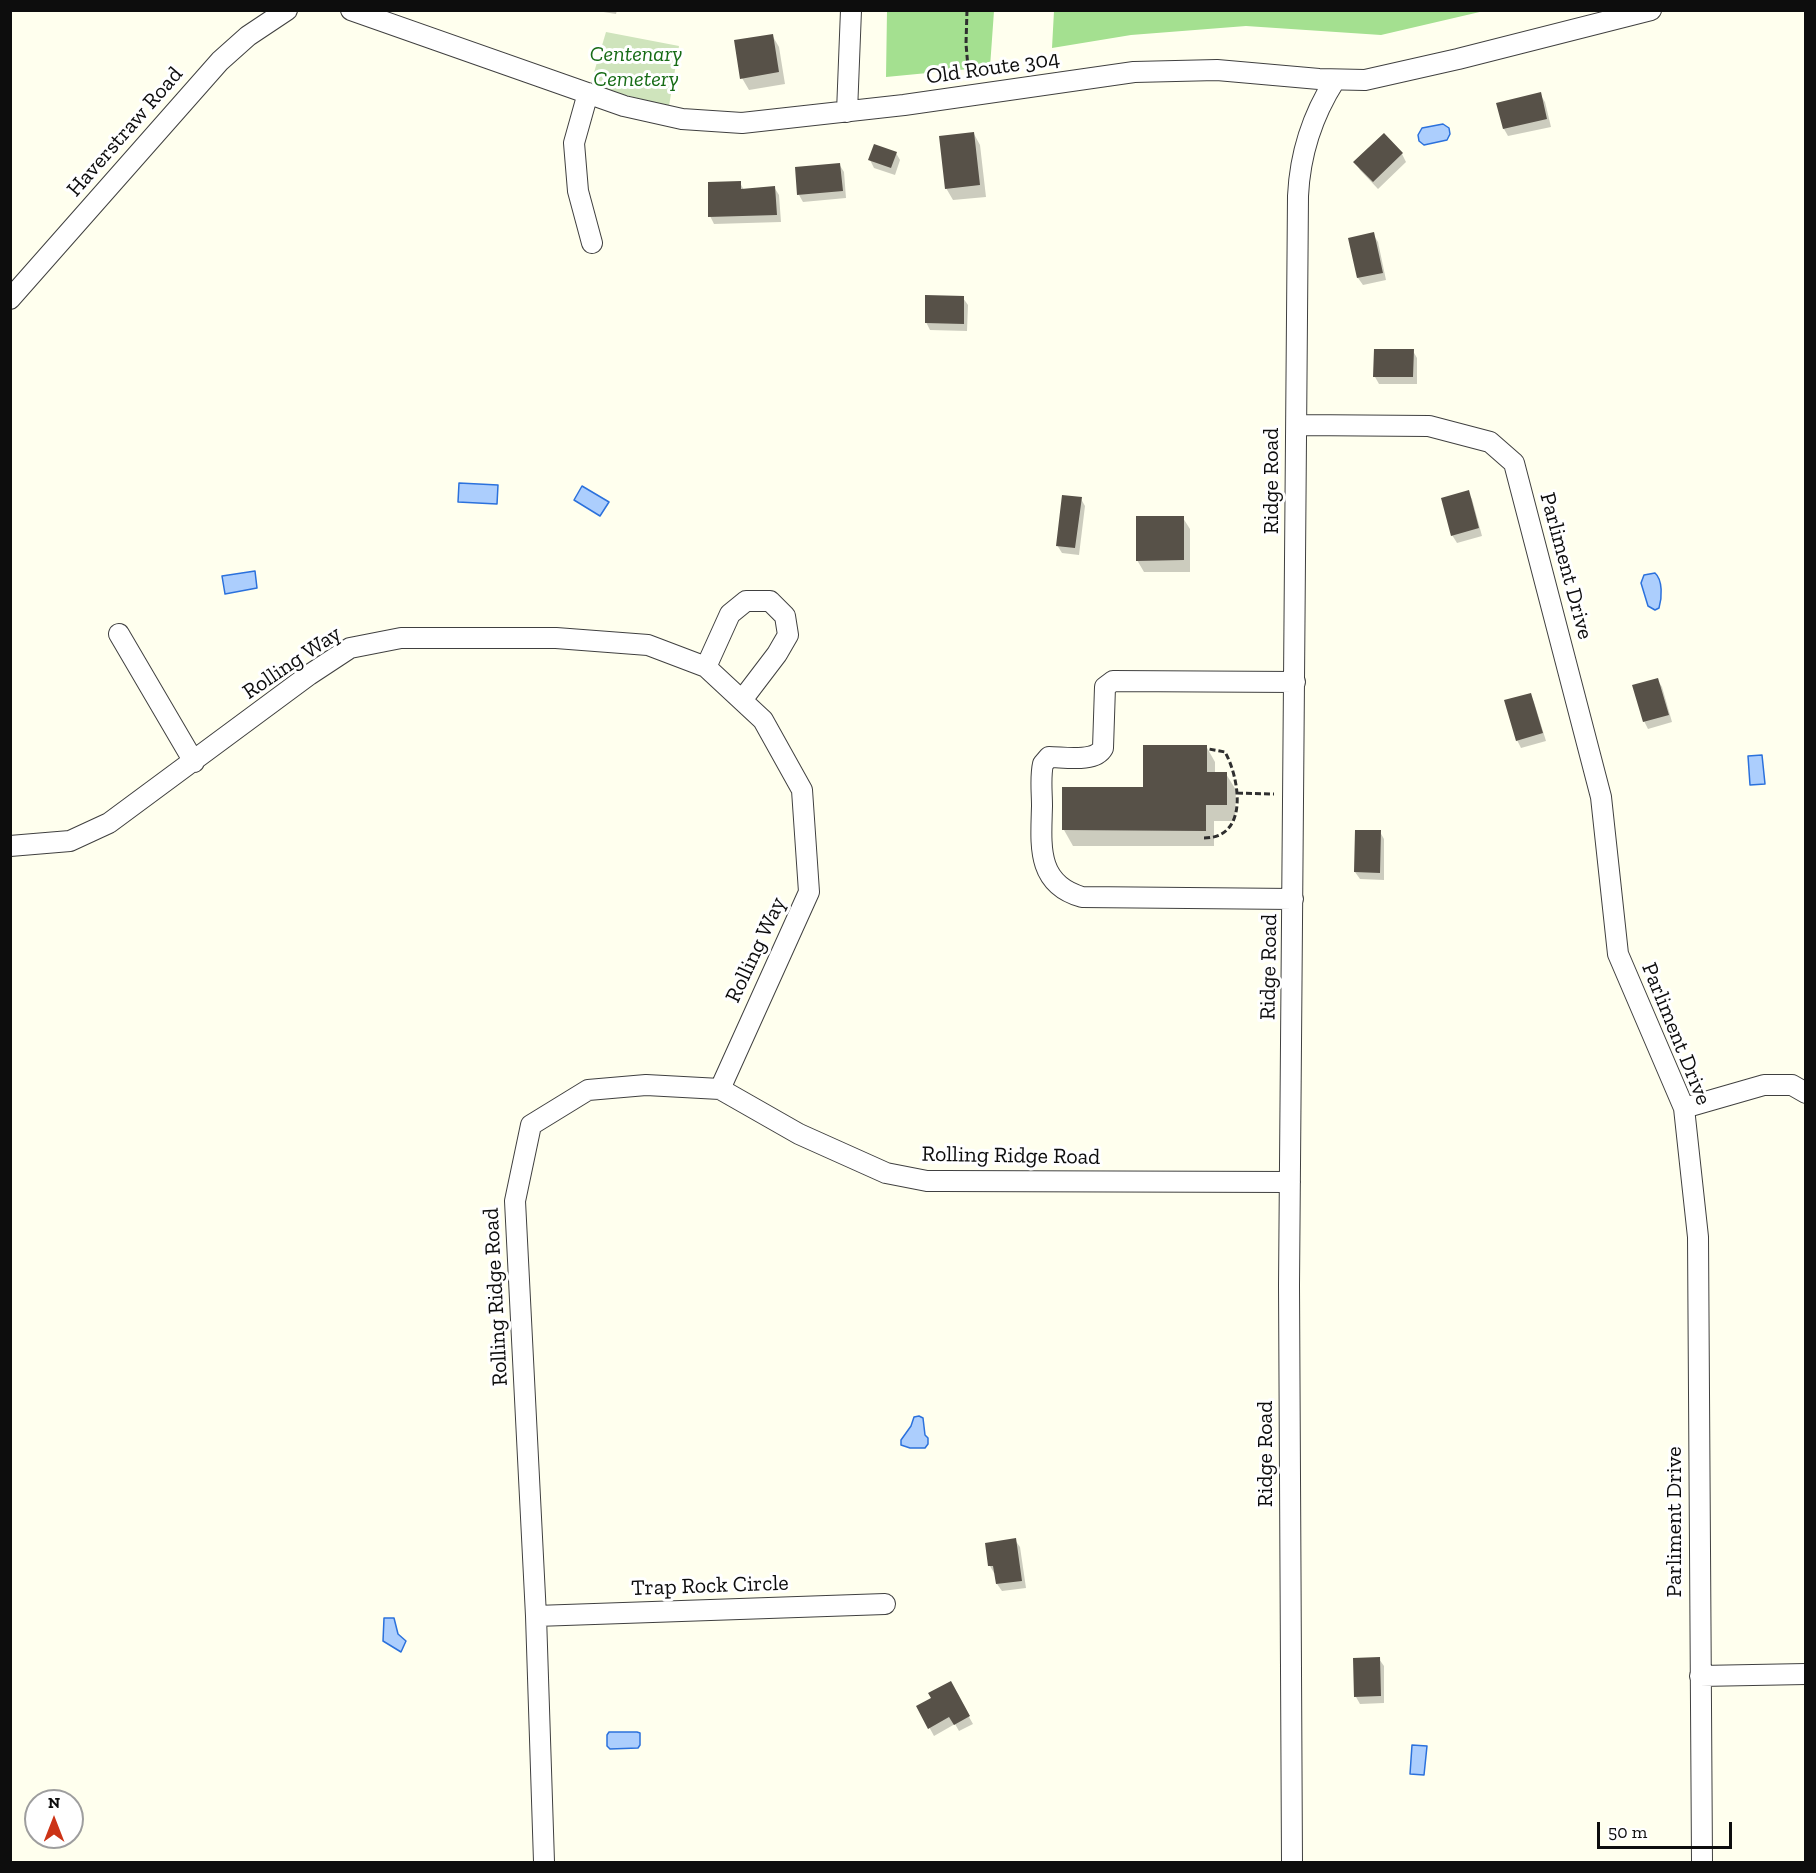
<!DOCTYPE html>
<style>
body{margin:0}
#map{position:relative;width:1816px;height:1873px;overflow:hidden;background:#ffe;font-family:"Zilla Slab",serif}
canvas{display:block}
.frame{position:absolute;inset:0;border:12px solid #0d0d0d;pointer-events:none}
.north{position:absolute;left:24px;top:1789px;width:60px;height:60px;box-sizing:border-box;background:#fff;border:2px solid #9e9e9e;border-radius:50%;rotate:0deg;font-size:16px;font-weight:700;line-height:24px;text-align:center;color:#0d0d0d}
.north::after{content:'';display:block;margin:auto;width:21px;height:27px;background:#cc3316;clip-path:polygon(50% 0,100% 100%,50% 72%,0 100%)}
.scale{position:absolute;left:1597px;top:1822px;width:135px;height:27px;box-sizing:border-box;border:3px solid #0d0d0d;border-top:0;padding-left:8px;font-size:18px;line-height:21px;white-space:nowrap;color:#0d0d0d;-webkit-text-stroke:4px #fff;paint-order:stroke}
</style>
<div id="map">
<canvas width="1816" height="1873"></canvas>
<div class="frame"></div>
<div class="north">N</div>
<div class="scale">50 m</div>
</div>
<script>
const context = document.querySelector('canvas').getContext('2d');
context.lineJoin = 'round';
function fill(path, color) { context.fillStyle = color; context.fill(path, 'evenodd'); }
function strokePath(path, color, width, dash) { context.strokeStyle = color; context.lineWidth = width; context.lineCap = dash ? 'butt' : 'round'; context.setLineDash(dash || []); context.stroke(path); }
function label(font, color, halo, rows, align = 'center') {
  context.font = font + ' "Zilla Slab",serif'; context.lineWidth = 6; context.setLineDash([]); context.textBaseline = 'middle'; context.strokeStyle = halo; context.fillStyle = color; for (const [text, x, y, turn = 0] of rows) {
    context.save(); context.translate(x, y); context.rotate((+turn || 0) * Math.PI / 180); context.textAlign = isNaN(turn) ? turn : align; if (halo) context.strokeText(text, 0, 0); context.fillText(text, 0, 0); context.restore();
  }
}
fill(new Path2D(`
 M887,11H994L990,67L886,77Z
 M1054,11V10L1484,11L1381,35L1246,26L1131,35L1052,48Z`), '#a4e090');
fill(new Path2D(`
 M606,32L679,46L669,106L590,86Z`), '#cfe4bc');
const water = new Path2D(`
 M1443,124L1449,128L1450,134L1447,140L1424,145L1419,141L1418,135L1422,128Z
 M459,483L498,485L497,504L458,502Z
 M582,486L609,502L600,516L574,500Z
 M255,571L257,588L225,594L222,576Z
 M1655,573C1663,580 1662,598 1659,608L1655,610L1648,606L1641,583L1644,575Z
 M1762,755L1765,784L1750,785L1748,756Z
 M919,1416L923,1418L925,1435L928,1438V1444L925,1448H910L901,1445V1440L911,1426L914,1417Z
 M384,1618H394L398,1634L406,1641L401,1652L383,1641Z
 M609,1732H637L640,1733V1745L638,1748L610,1749L607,1746V1735Z
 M1412,1745L1427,1746L1424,1775L1410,1774Z`);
fill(water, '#accefd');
strokePath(water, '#2b71dc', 1.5);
fill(new Path2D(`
 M591,10H617L616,14Z
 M772,35L779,47L785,84L749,90L742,78Z
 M1540,94L1545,102L1551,127L1508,136L1504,129L1498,104Z
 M974,134L980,145L986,197L953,200L946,188Z
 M1384,135L1402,154L1406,162L1378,189L1360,170L1355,162Z
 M896,153L900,160L895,175L874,168L870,160Z
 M839,164L844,172L846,198L803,202L799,195Z
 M740,183L744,190L774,187L779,195L781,222L714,224L710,216Z
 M1373,234L1378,242L1386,280L1363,285L1358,278L1350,239Z
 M963,298L968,305L967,331L930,330L926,322Z
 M1413,351L1417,358V384H1379L1375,377Z
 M1468,492L1472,499L1482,536L1457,543L1452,535Z
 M1081,499L1085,506L1079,555L1062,553L1057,545Z
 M1183,518L1190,529V572H1144L1137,560Z
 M1657,679L1662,687L1672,722L1648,729L1644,721Z
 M1530,694L1534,702L1546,741L1521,748L1517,740Z
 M1206,746L1215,762V774H1226L1236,790L1235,821H1214V846H1073L1064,830V789H1144Z
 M1380,832L1384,839V880L1360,879L1355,872Z
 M1015,1540L1020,1547L1026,1588L1002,1591L997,1584L996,1573H994L990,1566Z
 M1379,1659L1384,1666V1703L1360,1704L1356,1697Z
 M950,1683L973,1724L959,1731L955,1724L934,1736L918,1707L933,1699Z`), '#0003');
fill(new Path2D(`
 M773,34L779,72L740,79L734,40Z
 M1541,92L1547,119L1503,129L1496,103Z
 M974,132L980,185L945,189L939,136Z
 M1384,133L1403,153L1373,182L1353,162Z
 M874,144L897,152L891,168L868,160Z
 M840,163L843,191L797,195L795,167Z
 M741,181V189L775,186L777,215L708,217V182Z
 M1374,232L1383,273L1357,278L1348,238Z
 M925,295L964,296V324L925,323Z
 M1374,349H1414L1413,377H1373Z
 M1469,490L1479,528L1451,536L1441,498Z
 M1062,495L1082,497L1075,548L1056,546Z
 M1136,516H1184V560L1136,561Z
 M1658,678L1669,715L1643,722L1632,685Z
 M1531,693L1543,733L1516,741L1504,700Z
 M1143,745H1207V772H1227V805H1206V831L1062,830V787H1143Z
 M1355,830H1381L1380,873L1354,872Z
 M1016,1538L1022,1581L996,1584L993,1566H988L985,1543Z
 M1380,1657L1381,1696L1354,1697L1353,1658Z
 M951,1681L970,1716L954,1725L949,1717L928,1729L916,1706L931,1698L928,1693Z`), '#575148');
const minor = new Path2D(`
 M351,10L624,106L682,119L742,123L904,105L1134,72L1217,70L1319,79L1365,80L1458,59L1651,10
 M588,93L574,143L578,191L592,243
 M847,112L851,10
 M10,299L220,61L248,36L287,10
 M1297,425L1429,426L1490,442L1514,463L1601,797L1618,954L1684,1108L1698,1237L1702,1862
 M119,634L194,762
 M706,667L730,614L746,601H770L785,616L788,635L777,654L742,700
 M10,846L70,841L109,823L309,675L350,648L401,638H556L648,645L706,667L763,720L802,790L809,892L720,1089
 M1293,899L1082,897C1036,884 1041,845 1042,806C1042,792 1040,777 1043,764L1049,757C1064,757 1095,763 1103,748L1105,687L1113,681L1295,682
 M1684,1108L1764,1085H1792L1806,1093
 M536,1616L885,1604
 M1700,1676L1806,1674
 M544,1862L536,1616L515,1201L531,1125L588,1090L646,1085L720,1089L799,1134L886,1173L927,1181H941L1290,1182
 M1292,1862L1289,1285L1298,196C1300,153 1312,116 1335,80`);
strokePath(minor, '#404040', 22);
strokePath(new Path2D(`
 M967,10L966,44L969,79
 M1237,793L1274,794
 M1204,838C1249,838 1240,779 1225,752L1209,749`), '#2f2f2f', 3, [6, 3]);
strokePath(minor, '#fff', 20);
label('italic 22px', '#176c16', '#fff', [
 ["Centenary",636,55],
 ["Cemetery",636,80]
]);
label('22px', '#0d0d0d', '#fff', [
 ["Old Route 304",993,68,-8],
 ["Haverstraw Road",125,132,-49],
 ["Ridge Road",1272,481,-90],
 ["Parliment Drive",1566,566,75],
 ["Rolling Way",292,663,-34],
 ["Rolling Way",756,950,-65],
 ["Ridge Road",1269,967,-89],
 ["Parliment Drive",1676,1034,68],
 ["Rolling Ridge Road",1011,1156,1],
 ["Rolling Ridge Road",496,1297,-93],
 ["Ridge Road",1266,1454,-90],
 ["Parliment Drive",1675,1522,-90],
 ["Trap Rock Circle",710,1586,-2]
]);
</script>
